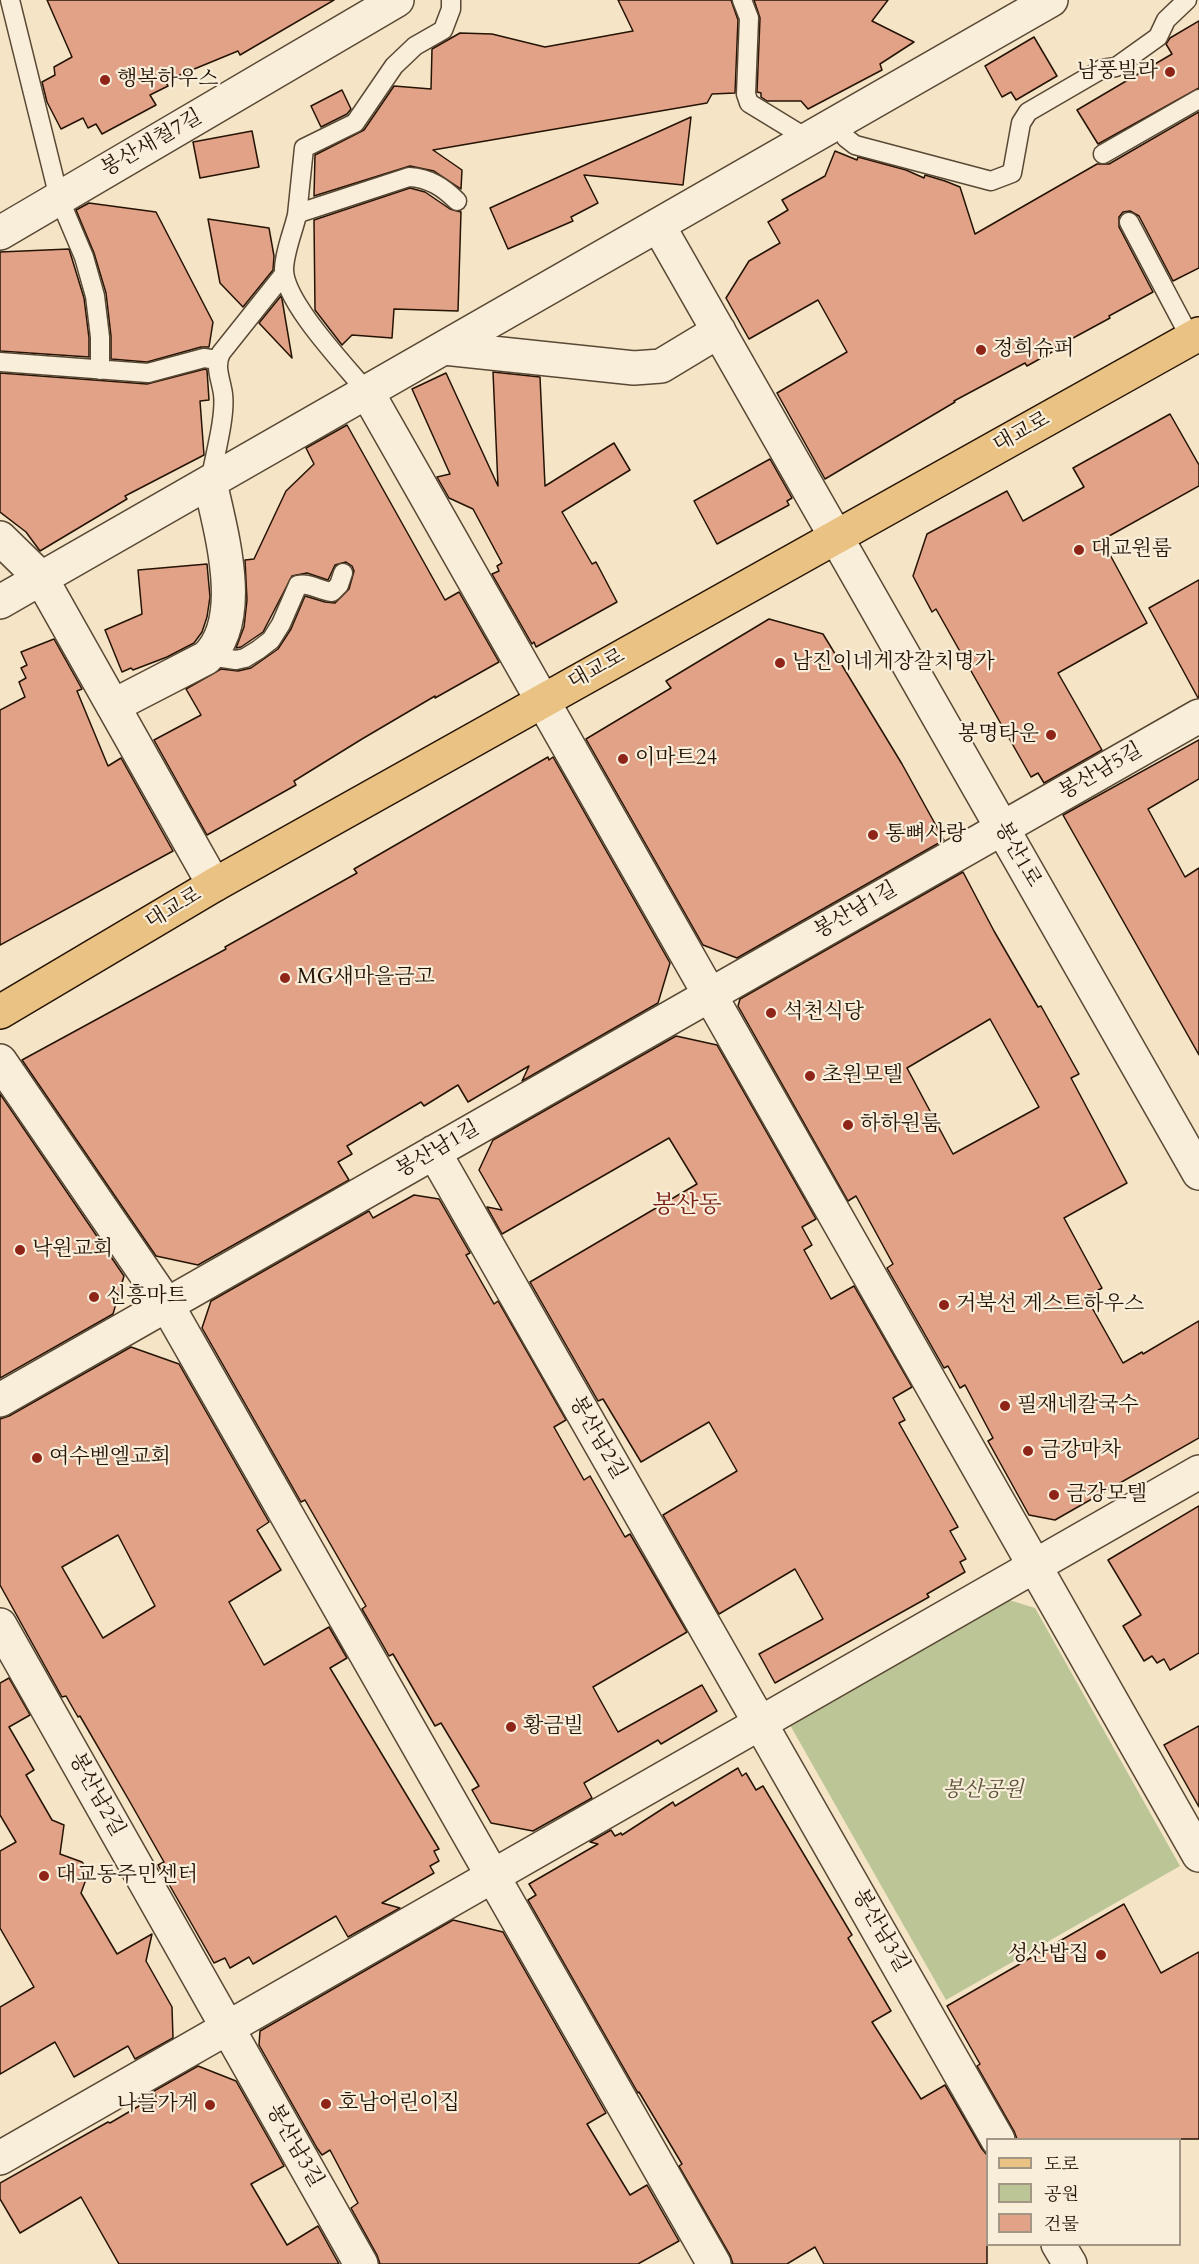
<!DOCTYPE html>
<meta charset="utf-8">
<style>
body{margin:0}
#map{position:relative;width:1199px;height:2264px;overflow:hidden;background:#f5e5c6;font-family:Cardo,"Noto Serif KR",serif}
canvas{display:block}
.legend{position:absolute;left:986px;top:2138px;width:195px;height:108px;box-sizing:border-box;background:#f8eeda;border:2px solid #a49684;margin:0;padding:8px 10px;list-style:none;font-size:18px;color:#251304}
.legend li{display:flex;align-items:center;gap:12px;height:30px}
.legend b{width:30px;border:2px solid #a49684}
</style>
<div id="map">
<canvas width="1199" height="2264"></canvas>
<ul class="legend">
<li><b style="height:8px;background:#eac283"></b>도로</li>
<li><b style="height:16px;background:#bbc596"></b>공원</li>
<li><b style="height:16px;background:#e2a287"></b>건물</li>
</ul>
</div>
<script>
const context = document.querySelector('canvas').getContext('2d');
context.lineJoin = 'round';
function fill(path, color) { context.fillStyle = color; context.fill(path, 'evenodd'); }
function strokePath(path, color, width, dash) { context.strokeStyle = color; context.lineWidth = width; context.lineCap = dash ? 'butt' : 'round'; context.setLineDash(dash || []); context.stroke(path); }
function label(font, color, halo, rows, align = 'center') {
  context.font = font + ' Cardo,"Noto Serif KR",serif'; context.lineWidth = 4.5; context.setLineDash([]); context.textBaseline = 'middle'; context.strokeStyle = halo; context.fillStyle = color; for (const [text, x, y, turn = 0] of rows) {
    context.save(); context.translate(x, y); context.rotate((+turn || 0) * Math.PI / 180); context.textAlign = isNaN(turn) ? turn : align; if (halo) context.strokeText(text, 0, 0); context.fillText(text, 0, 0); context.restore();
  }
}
fill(new Path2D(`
 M1009,1600L1035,1608L1180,1866L946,2000L790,1725Z`), '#bbc596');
const building = new Path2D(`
 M47,0H334L240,55L238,51L165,81L168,86L150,95L156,105L102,134L96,124L88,128L83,118L61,129L47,102L42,82L55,75L54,67L72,57Z
 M618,0H731L738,20L735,93L712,94L707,103L433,150L462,170L461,189L434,171L410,166L314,196L315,155L364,130L394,86L431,89L432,49L460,33L492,34L545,47L633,31Z
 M754,0H888L872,21L914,42L880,64L882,70L808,109L801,101H767L761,97V93L757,92L760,18Z
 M1199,21V88L1098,144L1077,110L1172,54L1166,44L1170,38Z
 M1034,37L1057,76L1016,100L1011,92L1002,97L985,66Z
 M342,90L351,109L347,114L321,127L311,106Z
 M1199,112V268L1173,281L1139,216L1130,211L1123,212L1119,217V227L1153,292L1109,316L1110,318L1051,350L1052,352L1027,366L1025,363L954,401L955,402L825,479L777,393L847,352L818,300L749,339L726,298L749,261L780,243L768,222L788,210L782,200L825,176L835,151L857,160L858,157L906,170L924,178L925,175L945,181L960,187L975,234L1097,164H1109Z
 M691,117L683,185L584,175L598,203L571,217L573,221L508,249L490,208Z
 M252,131L259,167L200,178L193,142Z
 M410,188L425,192L450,209L461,212L458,311L394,309L392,338L352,335L342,345L315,310L314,220Z
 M89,203L156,212L213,322L209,347H201L147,362L111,359V336L106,293L94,253L76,210Z
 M208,219L269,228L274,256L273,270L243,307L220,283Z
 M69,249L84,298L89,338V357L0,351V252Z
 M281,296L282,299L292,358L259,323Z
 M205,369L207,370L209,400L200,401L204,455L125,496L127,499L40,551L26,532L0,512V373L147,384Z
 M493,372L540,377L545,486L614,443L630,470L562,512L592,564L596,562L617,602L536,647L534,642L532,644L492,574L499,571L497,566L502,563L473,509L449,498L437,477L450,474L412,389L446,373L498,486Z
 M1170,414L1199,465V486L1102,540L1147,623L1058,673L1102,750L1044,783L1038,773L1031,777L936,609L932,612L913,576L927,534L1007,491L1023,521L1084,487L1073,468Z
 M347,425L445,600L459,592L499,662L435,698V696L362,739L294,781L296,785L207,835L154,740L201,715L186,689L221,669L238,671L251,668L278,649L291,629L305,596L325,602L335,603L349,589L354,571L352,566L346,562L335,565L328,580L307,573L292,576L263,632L241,647L236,648L244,627L247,600L245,560L254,559L286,491L314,464L306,448Z
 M770,459L792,498L787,501L789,505L717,544L694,501Z
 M207,564L210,597L207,617L202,632L194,643L167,657L133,670L131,668L122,672L105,630L142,614L138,570Z
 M1199,580V697L1198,698L1149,608Z
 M769,619L823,634L902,764L944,840L737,958L703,945L586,739L671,688L666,681Z
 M54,639L82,689L77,691L108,766L121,758L173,851L0,945V710L25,697L19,682L26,678L21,668L27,665L21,652Z
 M1199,740V779L1148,809L1185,877L1199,868V1055L1063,815Z
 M548,757L549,760L553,757L670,963L658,1003L522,1081L529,1066L468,1102L458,1085L424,1106L421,1102L347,1146L352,1154L338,1162L349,1180L198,1265L156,1256L22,1060L226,949L225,947L357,873L354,869Z
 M963,872L994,931L1038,1007L1041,1006L1079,1074L1071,1078L1127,1183L1064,1218L1102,1288L1086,1297L1123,1363L1142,1352L1143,1354L1199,1321V1438L1055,1520L1029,1515L988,1441L993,1438L965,1385L960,1388L948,1366L944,1368L887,1268L893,1264L856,1196L848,1201L738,1006L740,999ZM990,1019L1039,1107L953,1154L907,1068Z
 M676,1036L717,1045L816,1219L802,1227L812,1245L804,1250L831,1299L854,1286L912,1387L893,1398L905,1420L899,1423L958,1527L950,1531L966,1559L960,1562L965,1572L927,1594L929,1597L775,1683L759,1654L823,1619L795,1569L719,1614L663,1515L737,1471L709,1422L641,1462L603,1399L598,1401L530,1282L697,1184L669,1138L502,1234L487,1207L502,1210L479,1170L493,1140Z
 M0,1094L124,1276L113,1314L0,1378Z
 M414,1195L439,1199L470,1253L466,1255L494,1304L498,1301L566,1420L554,1427L584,1480L590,1476L625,1537L630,1534L687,1632L593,1687L618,1732L702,1685L717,1711L661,1744L658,1740L584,1783L592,1798L533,1831L491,1823L472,1790L479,1786L441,1723L435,1726L393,1654L389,1656L380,1640L362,1609L366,1606L305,1500L301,1502L202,1328L211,1301L369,1211L373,1218Z
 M131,1347L179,1364L269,1522L257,1530L281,1570L229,1602L264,1665L329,1627L347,1658L330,1668L439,1849L434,1851L439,1861L430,1866L434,1873L382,1903L400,1908L348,1937L336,1916L253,1964L249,1957L230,1968L225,1958L214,1963L158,1865L164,1862L130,1802L80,1716L78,1717L66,1696L62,1697L0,1585V1419L9,1416ZM118,1535L155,1606L103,1638L62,1567Z
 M1199,1506V1653L1170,1670L1164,1659L1157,1663L1152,1656L1144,1661L1123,1626L1141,1615L1108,1560Z
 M9,1678L30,1715L9,1727L34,1770L26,1775L52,1820L64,1825L60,1854L82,1862L89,1871L81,1893L117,1954L152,1934L146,1961L172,2007L173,2038L135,2059L128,2046L74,2077L55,2042L0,2074V2007L34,1987L0,1928V1851L16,1842L0,1815V1683Z
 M1199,1726V1807L1164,1745Z
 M738,1768L742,1776L746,1773L756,1790L763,1786L852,1935L848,1938L891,2011L872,2022L921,2099L945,2085L982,2149L987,2155V2264H824L815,2247L787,2264H733L730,2255L679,2166L682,2164L639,2092L638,2093L528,1900L536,1895L529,1884L598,1844L590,1842L611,1830L615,1836L621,1833L622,1835L673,1802L675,1806Z
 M1124,1904L1161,1973L1199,1952V2139H1017L1014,2131L977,2066L980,2064L947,2006Z
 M453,1920L503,1932L606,2113L587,2124L630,2195L647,2185L679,2241L638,2264H380L377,2255L351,2208L358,2203L330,2150L322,2155L317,2148L259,2045L260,2031Z
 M198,2066L236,2081L284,2166L251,2184L287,2245L318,2226L339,2264H119L81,2197L20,2233L0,2199V2183L108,2122L110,2123L156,2096L154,2091Z`);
fill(building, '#e2a287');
strokePath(building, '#251304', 1.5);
const service = new Path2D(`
 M10,0L59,198L84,257L95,296L100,337V370
 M742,0L749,18L746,94L749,103L808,139
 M839,122L846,138L855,145L991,181L1012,173L1021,123L1028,112L1102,69L1116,67L1158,37L1166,20L1187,0
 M1103,154L1199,99
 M297,215L304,148L355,123L394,66L415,46L443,30L451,9V0
 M1129,222L1191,339
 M0,362L148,373L204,358L218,360
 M367,392C345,365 285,303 284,270C284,253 293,232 297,215L302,212L409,177C429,178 443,187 457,201
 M210,482C214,458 226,417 223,394C221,379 214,367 221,353L284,274
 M209,656L236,660L245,658L258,650L271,640L281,624L298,585C309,582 320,591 332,592L339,585L343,573`);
const minor = new Path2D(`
 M658,225L836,537
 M0,233L397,0
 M444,348L634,368L661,366L719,331
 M367,392L1199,1855
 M0,538L41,578L214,885
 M0,602L1051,0
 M113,706L206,658C248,620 220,529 210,482
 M0,1061L167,1305L714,2264
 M434,1152L998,2140
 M0,1400L1199,716
 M0,1625L361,2264
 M0,2158L1199,1472
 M1058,2244L1070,2264`);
const tertiary = new Path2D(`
 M836,537L1199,1173`);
const primary = new Path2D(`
 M0,1012L214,885L1199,334`);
strokePath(service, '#594834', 21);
strokePath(minor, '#594834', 36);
strokePath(tertiary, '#594834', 36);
strokePath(primary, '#251304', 36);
strokePath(service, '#f8eeda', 18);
strokePath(minor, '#f8eeda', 33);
strokePath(tertiary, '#f8eeda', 33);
strokePath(primary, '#eac283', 33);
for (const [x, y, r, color] of [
 [1170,72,6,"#8f2418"],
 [105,80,6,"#8f2418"],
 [981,350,6,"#8f2418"],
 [1079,550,6,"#8f2418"],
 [780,663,6,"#8f2418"],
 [1051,735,6,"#8f2418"],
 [623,759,6,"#8f2418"],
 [873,835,6,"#8f2418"],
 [285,978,6,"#8f2418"],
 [771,1013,6,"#8f2418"],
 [810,1076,6,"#8f2418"],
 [848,1125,6,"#8f2418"],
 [20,1250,6,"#8f2418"],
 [94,1297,6,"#8f2418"],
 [944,1305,6,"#8f2418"],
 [1005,1406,6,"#8f2418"],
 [1028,1451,6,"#8f2418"],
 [37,1458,6,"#8f2418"],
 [1054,1495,6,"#8f2418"],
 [511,1727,6,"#8f2418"],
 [44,1876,6,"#8f2418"],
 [1101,1955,6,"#8f2418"],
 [326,2104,6,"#8f2418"],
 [210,2105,6,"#8f2418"]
]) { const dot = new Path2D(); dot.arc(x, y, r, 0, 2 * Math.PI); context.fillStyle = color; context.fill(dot); strokePath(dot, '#f8eeda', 2); }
label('21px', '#251304', '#f8eeda', [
 ["남풍빌라",1158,72,"right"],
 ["행복하우스",117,80],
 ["정희슈퍼",993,350],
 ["대교원룸",1091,550],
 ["남진이네게장갈치명가",792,663],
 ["봉명타운",1039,735,"right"],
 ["이마트24",635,759],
 ["통뼈사랑",885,835],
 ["MG새마을금고",297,978],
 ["석천식당",783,1013],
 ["초원모텔",822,1076],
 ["하하원룸",860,1125],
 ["낙원교회",32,1250],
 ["신흥마트",106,1297],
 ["거북선 게스트하우스",956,1305],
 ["필재네칼국수",1017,1406],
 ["금강마차",1040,1451],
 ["여수벧엘교회",49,1458],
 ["금강모텔",1066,1495],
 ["황금빌",523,1727],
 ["대교동주민센터",56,1876],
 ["성산밥집",1089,1955,"right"],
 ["호남어린이집",338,2104],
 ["나들가게",198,2105,"right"]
], 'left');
label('21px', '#251304', '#f8eeda', [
 ["봉산새철7길",152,144,-30],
 ["대교로",1022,433,-29],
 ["대교로",597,670,-29],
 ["봉산남5길",1101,772,-30],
 ["봉산1로",1017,855,60],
 ["대교로",174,909,-31],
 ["봉산남1길",856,911,-30],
 ["봉산남1길",438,1150,-30],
 ["봉산남2길",597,1438,60],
 ["봉산남2길",96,1795,61],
 ["봉산남3길",880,1931,60],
 ["봉산남3길",294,2146,60]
]);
label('italic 21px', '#5a5137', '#f8eeda', [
 ["봉산공원",983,1791]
]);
label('24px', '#7a1f14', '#f8eeda', [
 ["봉산동",687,1206]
]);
</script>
